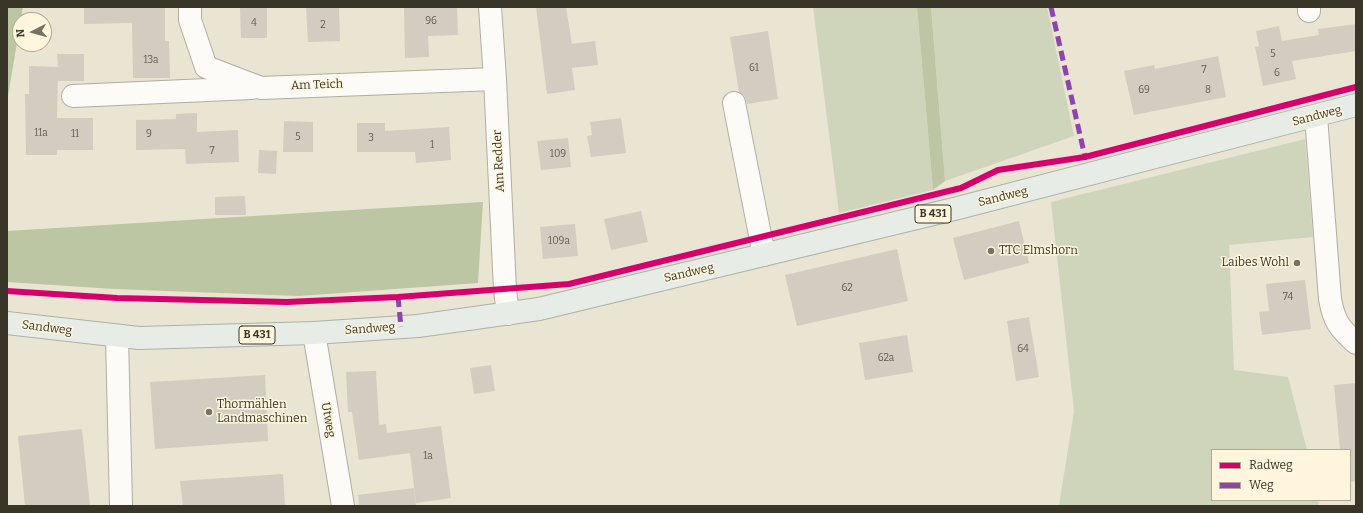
<!DOCTYPE html>
<meta charset="utf-8">
<style>
body{margin:0}
#map{position:relative;width:1363px;height:513px;overflow:hidden;background:#eae4d3;font-family:Bitter,serif}
canvas{display:block}
.frame{position:absolute;inset:0;border:8px solid #393529;pointer-events:none}
.legend{position:absolute;left:1211px;top:449px;width:140px;height:52px;box-sizing:border-box;background:#fff6dd;border:1px solid #b0a995;margin:0;padding:5px 7px;list-style:none;font-size:12px;color:#393529}
.legend li{display:flex;align-items:center;gap:8px;height:20px}
.legend b{width:20px;border:1px solid #b0a995}
.north{position:absolute;left:12px;top:12px;width:40px;height:40px;box-sizing:border-box;background:#fff6dd;border:1px solid #b0a995;border-radius:50%;rotate:264deg;font-size:11px;font-weight:700;line-height:16px;text-align:center;color:#393529}
.north::after{content:'';display:block;margin:auto;width:14px;height:18px;background:#777264;clip-path:polygon(50% 0,100% 100%,50% 72%,0 100%)}
</style>
<div id="map">
<canvas width="1363" height="513"></canvas>
<div class="frame"></div>
<ul class="legend">
<li><b style="height:5px;background:#d6006c"></b>Radweg</li>
<li><b style="height:5px;background:#8e44ad"></b>Weg</li>
</ul>
<div class="north">N</div>
</div>
<script>
const context = document.querySelector('canvas').getContext('2d');
context.lineJoin = 'round';
function fill(path, color) { context.fillStyle = color; context.fill(path, 'evenodd'); }
function strokePath(path, color, width, dash) { context.strokeStyle = color; context.lineWidth = width; context.lineCap = dash ? 'butt' : 'round'; context.setLineDash(dash || []); context.stroke(path); }
function label(font, color, halo, rows, align = 'center') {
  context.font = font + ' Bitter,serif'; context.lineWidth = 3; context.setLineDash([]); context.textBaseline = 'middle'; context.strokeStyle = halo; context.fillStyle = color; for (const [text, x, y, turn = 0] of rows) {
    context.save(); context.translate(x, y); context.rotate((+turn || 0) * Math.PI / 180); context.textAlign = isNaN(turn) ? turn : align; if (halo) context.strokeText(text, 0, 0); context.fillText(text, 0, 0); context.restore();
  }
}
fill(new Path2D(`
 M813,7H917L933,190L839,213Z
 M931,7H1047L1074,136L945,181Z
 M1305,139L1313,237L1229,245L1234,370L1288,377L1307,450H1212V500H1318L1319,506H1059L1074,411L1051,202Z`), '#cfd5ba');
fill(new Path2D(`
 M7,7H23L7,102Z
 M917,7H931L945,181L933,190Z
 M483,202L478,283L299,296L114,289L7,282V231Z`), '#bdc6a2');
fill(new Path2D(`
 M84,7H165V41H169L170,78H133L132,23L84,24Z
 M267,7V38H241L240,8Z
 M306,7H339L340,41L308,42Z
 M404,7H457L458,35L428,36L429,57L405,58Z
 M536,7H566L572,44L595,41L598,65L572,68L575,90L547,94Z
 M1356,24V51L1292,61L1296,79L1263,86L1255,47L1259,46L1256,31L1279,26L1282,41L1319,35L1318,29Z
 M768,31L778,99L747,104L744,95L739,92L730,37Z
 M57,54H84V81H58V75L57,118H93V150H57V155H26L25,94H29V66L58,67Z
 M1218,56L1226,97L1134,115L1124,71L1154,65L1155,69Z
 M197,113V132L238,130L239,162L186,164L185,149L136,150V120L176,119V114Z
 M621,118L626,153L591,157L587,136L592,135L590,122Z
 M284,121L313,122V152H283Z
 M357,123H385V131L449,127L451,160L416,163L415,152H357Z
 M568,138L571,167L541,170L537,141Z
 M259,150L277,151L276,174L258,173Z
 M245,196L246,215H215V197Z
 M641,211L648,242L611,250L604,219Z
 M1019,221L1029,263L964,280L953,238Z
 M575,224L578,256L543,259L540,227Z
 M897,249L908,301L797,326L785,275Z
 M1305,280L1311,329L1262,335L1259,312L1269,311L1266,284Z
 M1029,317L1039,377L1016,381L1007,321Z
 M907,335L913,372L865,380L859,343Z
 M491,365L495,391L474,394L470,368Z
 M376,371L379,425L386,424L387,433L441,426L451,498L416,503L410,453L359,460L352,412H348L346,372Z
 M265,375L268,441L155,449L150,382Z
 M1356,383V481L1350,482V450H1340L1334,385Z
 M82,429L90,506H25L18,436Z
 M283,474L285,506H183L180,481Z
 M414,488L416,506H359L358,495Z`), '#d2cdc0');
const minor = new Path2D(`
 M190,7V20L206,67L261,88L495,79
 M490,7L495,79L505,290L508,314
 M1309,7V11
 M73,96L252,88
 M734,103L764,255
 M1316,116L1330,299C1334,321 1339,328 1356,343
 M314,333L343,506
 M117,337L121,506`);
const major = new Path2D(`
 M7,323L139,338L314,333L418,326L539,309L958,208L1356,105`);
strokePath(minor, '#b2ada0', 24);
strokePath(major, '#abb2a5', 24);
strokePath(minor, '#fcfbf8', 22);
strokePath(major, '#e7ece7', 22);
strokePath(new Path2D(`
 M1051,7L1085,157
 M398,297L401,327`), '#8e44ad', 5, [10, 5]);
strokePath(new Path2D(`
 M7,291L117,298L287,302L398,297L569,284L961,188L998,170L1085,157L1356,87`), '#d6006c', 6);
for (const [x, y, r, color] of [
 [991,251,4,"#777264"],
 [1297,263,4,"#777264"],
 [209,412,4,"#777264"]
]) { const dot = new Path2D(); dot.arc(x, y, r, 0, 2 * Math.PI); context.fillStyle = color; context.fill(dot); strokePath(dot, '#fff6dd', 1.5); }
label('10px', '#5f5b4f', null, [
 ["96",431,21],
 ["4",254,23],
 ["2",323,25],
 ["5",1273,54],
 ["13a",151,60],
 ["61",754,68],
 ["7",1204,70],
 ["6",1277,73],
 ["69",1144,90],
 ["8",1208,90],
 ["11a",41,133],
 ["11",75,134],
 ["9",149,134],
 ["5",298,137],
 ["3",371,138],
 ["1",432,145],
 ["7",212,151],
 ["109",558,154],
 ["109a",559,241],
 ["62",847,288],
 ["74",1288,297],
 ["64",1023,349],
 ["62a",886,358],
 ["1a",428,456]
]);
for (const [x, y, w] of [
 [933,214,36],
 [257,335,36]
]) { const box = new Path2D(); box.roundRect(x - w / 2, y - 9, w, 18, 3); context.fillStyle = '#fff6dd'; context.fill(box); strokePath(box, '#393529', 1); }
label('bold 11px', '#393529', null, [
 ["B 431",933,214],
 ["B 431",257,335]
]);
label('12px', '#393529', '#fff6dd', [
 ["Am Teich",317,85,-2],
 ["Sandweg",1317,116,-15],
 ["Am Redder",499,161,-93],
 ["Sandweg",1003,197,-14],
 ["Sandweg",689,273,-13],
 ["Sandweg",47,328,7],
 ["Sandweg",370,329,-4],
 ["Utweg",328,420,80]
]);
label('12px', '#393529', '#fff6dd', [
 ["TTC Elmshorn",999,251],
 ["Laibes Wohl",1289,263,"right"],
 ["Thormählen",217,405],
 ["Landmaschinen",217,419]
], 'left');
</script>
